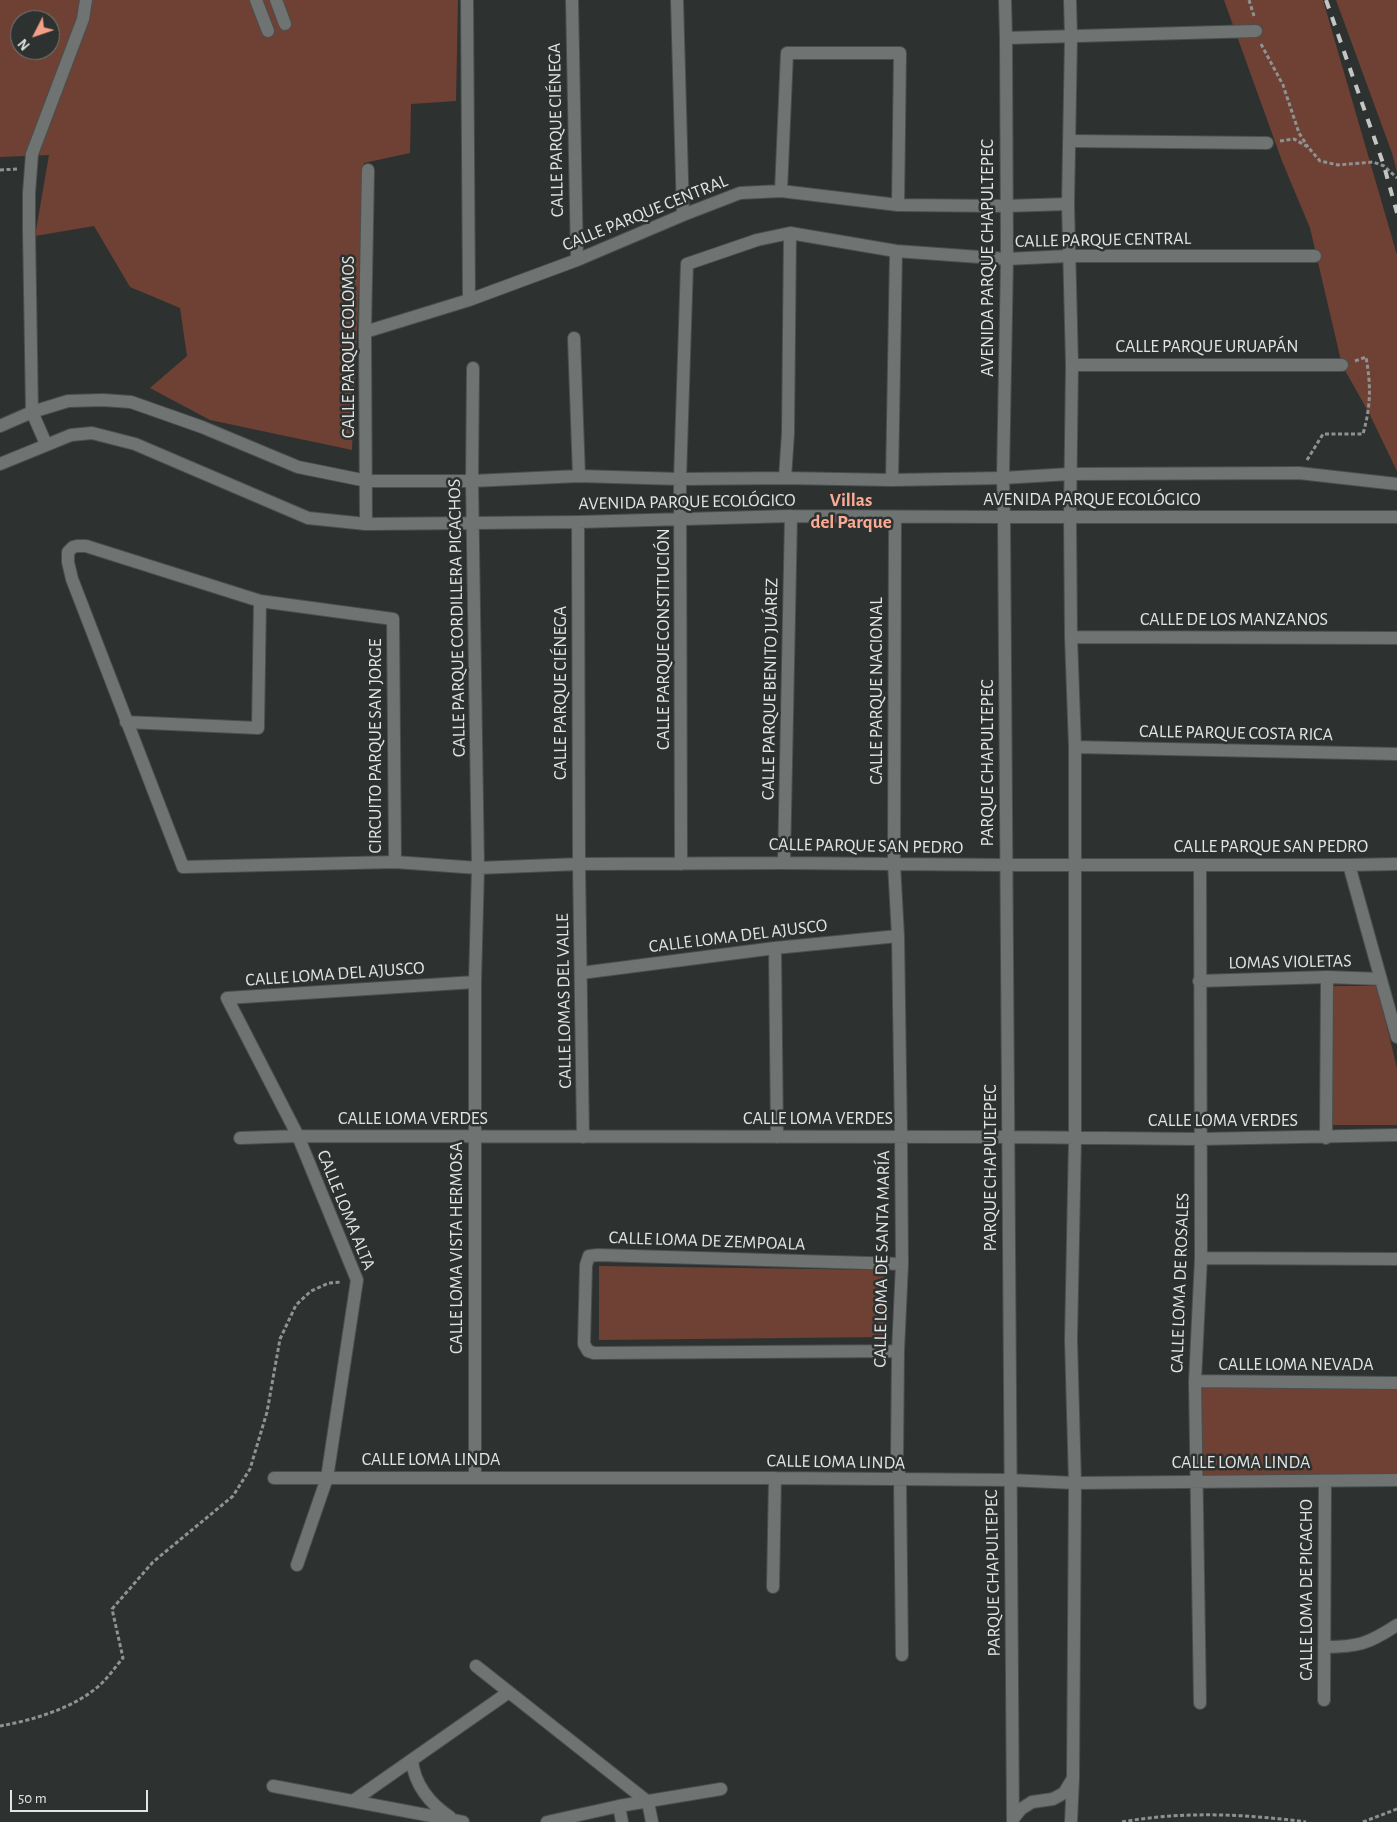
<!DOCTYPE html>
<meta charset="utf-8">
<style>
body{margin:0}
#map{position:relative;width:1397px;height:1822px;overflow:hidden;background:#2d3231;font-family:"Alegreya Sans",sans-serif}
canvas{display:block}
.north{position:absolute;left:10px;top:10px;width:50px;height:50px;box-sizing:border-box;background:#2d3231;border:1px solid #757978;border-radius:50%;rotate:229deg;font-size:14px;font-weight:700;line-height:20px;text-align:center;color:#e1e4e3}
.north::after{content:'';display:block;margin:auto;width:18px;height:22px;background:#f39f86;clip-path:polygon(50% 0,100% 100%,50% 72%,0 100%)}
.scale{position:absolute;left:10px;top:1790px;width:138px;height:22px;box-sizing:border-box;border:2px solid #e1e4e3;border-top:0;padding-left:6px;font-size:15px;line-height:18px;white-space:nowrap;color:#e1e4e3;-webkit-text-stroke:4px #2d3231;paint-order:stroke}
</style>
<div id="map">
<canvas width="1397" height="1822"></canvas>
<div class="north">N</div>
<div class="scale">50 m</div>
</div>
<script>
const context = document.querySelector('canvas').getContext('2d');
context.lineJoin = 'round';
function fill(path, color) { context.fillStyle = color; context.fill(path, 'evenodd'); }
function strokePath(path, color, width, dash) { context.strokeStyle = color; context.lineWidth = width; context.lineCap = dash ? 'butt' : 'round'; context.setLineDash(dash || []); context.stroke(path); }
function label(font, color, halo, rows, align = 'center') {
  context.font = font + ' "Alegreya Sans",sans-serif'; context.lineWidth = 5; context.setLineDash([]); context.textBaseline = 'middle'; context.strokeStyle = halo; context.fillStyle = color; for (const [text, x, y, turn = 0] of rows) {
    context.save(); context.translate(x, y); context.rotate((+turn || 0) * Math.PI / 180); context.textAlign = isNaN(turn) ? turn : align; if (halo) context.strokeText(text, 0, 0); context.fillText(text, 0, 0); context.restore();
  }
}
fill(new Path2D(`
 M0,0H458L456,101L411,104L410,153L364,163L352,450L210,420L150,388L187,356L180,308L130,287L94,226L35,236L49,155L0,157ZM20,20H50V50H20Z
 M1224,0H1323L1397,255V471L1369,413L1342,365L1310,228L1282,161Z
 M1336,0H1397V172L1392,153Z
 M1332,986H1377L1397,1068V1125H1331Z
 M599,1266L884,1270L885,1337L599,1340Z
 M1200,1383L1397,1384V1478L1199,1479Z`), '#6e4134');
const minor = new Path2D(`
 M256,0L268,31
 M276,0L285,24
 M467,0L469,300
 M572,0L577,260
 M677,0L683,215
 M1006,38L1256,31
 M1070,141L1267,143
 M781,191L787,53H900L898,205
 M365,332L469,300L577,260L683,215L740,193L781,191L898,205L1005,206L1068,204
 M574,338L579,476
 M1072,365H1342
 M473,368L472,481L478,868L475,982V1478
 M0,426L32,412L68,401L103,400L131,402L202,427L298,467L367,481H472L579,476L680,479L785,478L892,480L1003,478
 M46,444L32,412L29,230V193L32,154L83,19L86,0
 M0,464L71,435L92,433L135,444L308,518L366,524L578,522L791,516L1004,517L1013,1822
 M785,478L788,433L790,233
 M892,480L896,251
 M1070,516L1071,637L1075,747V1138L1071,1340L1075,1483L1073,1778L1071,1822
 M895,518L894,864L898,936L901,1137L902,1264L898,1351L897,1458L900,1480L902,1655
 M578,522L579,864L583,1137
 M366,524L365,332L368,170
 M77,546H86L260,601L393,619L395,862L183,867L72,579L68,562V552L73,547Z
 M1071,637L1397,638
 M126,722L258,728L260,601
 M1075,747L1397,754
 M395,862L478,868L579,864L784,863L1006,865H1349L1397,864
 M784,863L791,516
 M681,864L680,479L687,264L757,240L790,233L896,251L1007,259L1068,256H1315
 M1349,865L1397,1037
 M775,948L777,1137
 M581,973L775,948L898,936
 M1199,981L1327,977L1381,979
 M240,1138L298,1136L1009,1137L1200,1139L1397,1135
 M1326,1138L1327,977
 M1201,1258L1397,1259
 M898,1351L594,1353L588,1351L584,1344L586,1265L589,1256L598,1255L902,1264
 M1195,1381L1397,1383
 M274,1478H775L1009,1480L1075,1483L1397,1480
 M297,1565L327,1478L357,1280L298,1136L227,998L475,982
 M773,1587L775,1478
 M1324,1647C1358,1647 1368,1644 1397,1625
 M476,1666L648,1802L652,1822
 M1324,1700L1325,1481
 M1200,1703L1195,1381L1201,1258L1200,865
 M412,1760C414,1784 430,1804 450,1817
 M273,1786L463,1822
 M353,1801L509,1692
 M619,1806L622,1822
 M1013,1819L1021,1809L1032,1802L1053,1799L1064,1793L1072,1780
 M547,1822L619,1806L721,1789`);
const tertiary = new Path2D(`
 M1005,0L1006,38L1007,259L1003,478L1004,517H1397
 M1070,0L1071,37L1068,204L1072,365L1070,516
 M1003,478L1069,474L1299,473L1397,484`);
strokePath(minor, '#4a4e4e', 14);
strokePath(tertiary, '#4a4e4e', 14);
strokePath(new Path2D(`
 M1249,0L1254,16
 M1261,44L1283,85L1299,133L1308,147
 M1280,141L1294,139L1308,147L1320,161L1338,165L1373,162L1384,166L1397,178
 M0,170L17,169
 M1307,460L1323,434H1363C1371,405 1371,386 1366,357L1355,361
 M0,1726C34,1720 78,1707 103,1682C110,1675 116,1666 123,1658L112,1609L153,1562L233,1496L250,1469L267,1412L280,1339L296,1305L311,1291L329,1283L341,1282
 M1122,1822C1182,1811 1246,1814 1306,1822
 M1363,1822L1397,1809`), '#8e9291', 3, [4, 2.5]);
strokePath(minor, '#6f7473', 12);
strokePath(tertiary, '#6f7473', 12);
strokePath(new Path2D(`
 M1326,0L1384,166L1397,213`), '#c3c6c5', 4, [9, 9]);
label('18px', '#e1e4e3', '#2d3231', [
 ["CALLE PARQUE CIÉNEGA",556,130,-91],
 ["CALLE PARQUE CENTRAL",645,213,-22],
 ["CALLE PARQUE CENTRAL",1103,240,-1],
 ["AVENIDA PARQUE CHAPULTEPEC",988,258,-90],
 ["CALLE PARQUE COLOMOS",349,347,-90],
 ["CALLE PARQUE URUAPÁN",1207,347],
 ["AVENIDA PARQUE ECOLÓGICO",1092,500],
 ["AVENIDA PARQUE ECOLÓGICO",687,502,-1],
 ["CALLE PARQUE CORDILLERA PICACHOS",457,618,-91],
 ["CALLE DE LOS MANZANOS",1234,620],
 ["CALLE PARQUE CONSTITUCIÓN",664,639,-90],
 ["CALLE PARQUE BENITO JUÁREZ",770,689,-89],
 ["CALLE PARQUE NACIONAL",877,691,-90],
 ["CALLE PARQUE CIÉNEGA",561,693,-90],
 ["CALLE PARQUE COSTA RICA",1236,733,1],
 ["CIRCUITO PARQUE SAN JORGE",376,746,-90],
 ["PARQUE CHAPULTEPEC",988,763,-90],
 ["CALLE PARQUE SAN PEDRO",866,846,1],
 ["CALLE PARQUE SAN PEDRO",1271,847],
 ["CALLE LOMA DEL AJUSCO",738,936,-7],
 ["LOMAS VIOLETAS",1290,962,-1],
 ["CALLE LOMA DEL AJUSCO",335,974,-4],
 ["CALLE LOMAS DEL VALLE",564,1001,-91],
 ["CALLE LOMA VERDES",413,1119],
 ["CALLE LOMA VERDES",818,1119],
 ["CALLE LOMA VERDES",1223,1121],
 ["PARQUE CHAPULTEPEC",991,1168,-90],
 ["CALLE LOMA ALTA",346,1210,68],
 ["CALLE LOMA DE ZEMPOALA",707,1241,2],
 ["CALLE LOMA VISTA HERMOSA",457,1248,-90],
 ["CALLE LOMA DE SANTA MARÍA",882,1259,-89],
 ["CALLE LOMA DE ROSALES",1180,1283,-88],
 ["CALLE LOMA NEVADA",1296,1365],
 ["CALLE LOMA LINDA",431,1460],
 ["CALLE LOMA LINDA",836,1462,1],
 ["CALLE LOMA LINDA",1241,1463],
 ["PARQUE CHAPULTEPEC",993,1573,-91],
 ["CALLE LOMA DE PICACHO",1307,1590,-90]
]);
label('bold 19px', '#fbab94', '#2d3231', [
 ["Villas",851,500],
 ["del Parque",851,522]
]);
</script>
